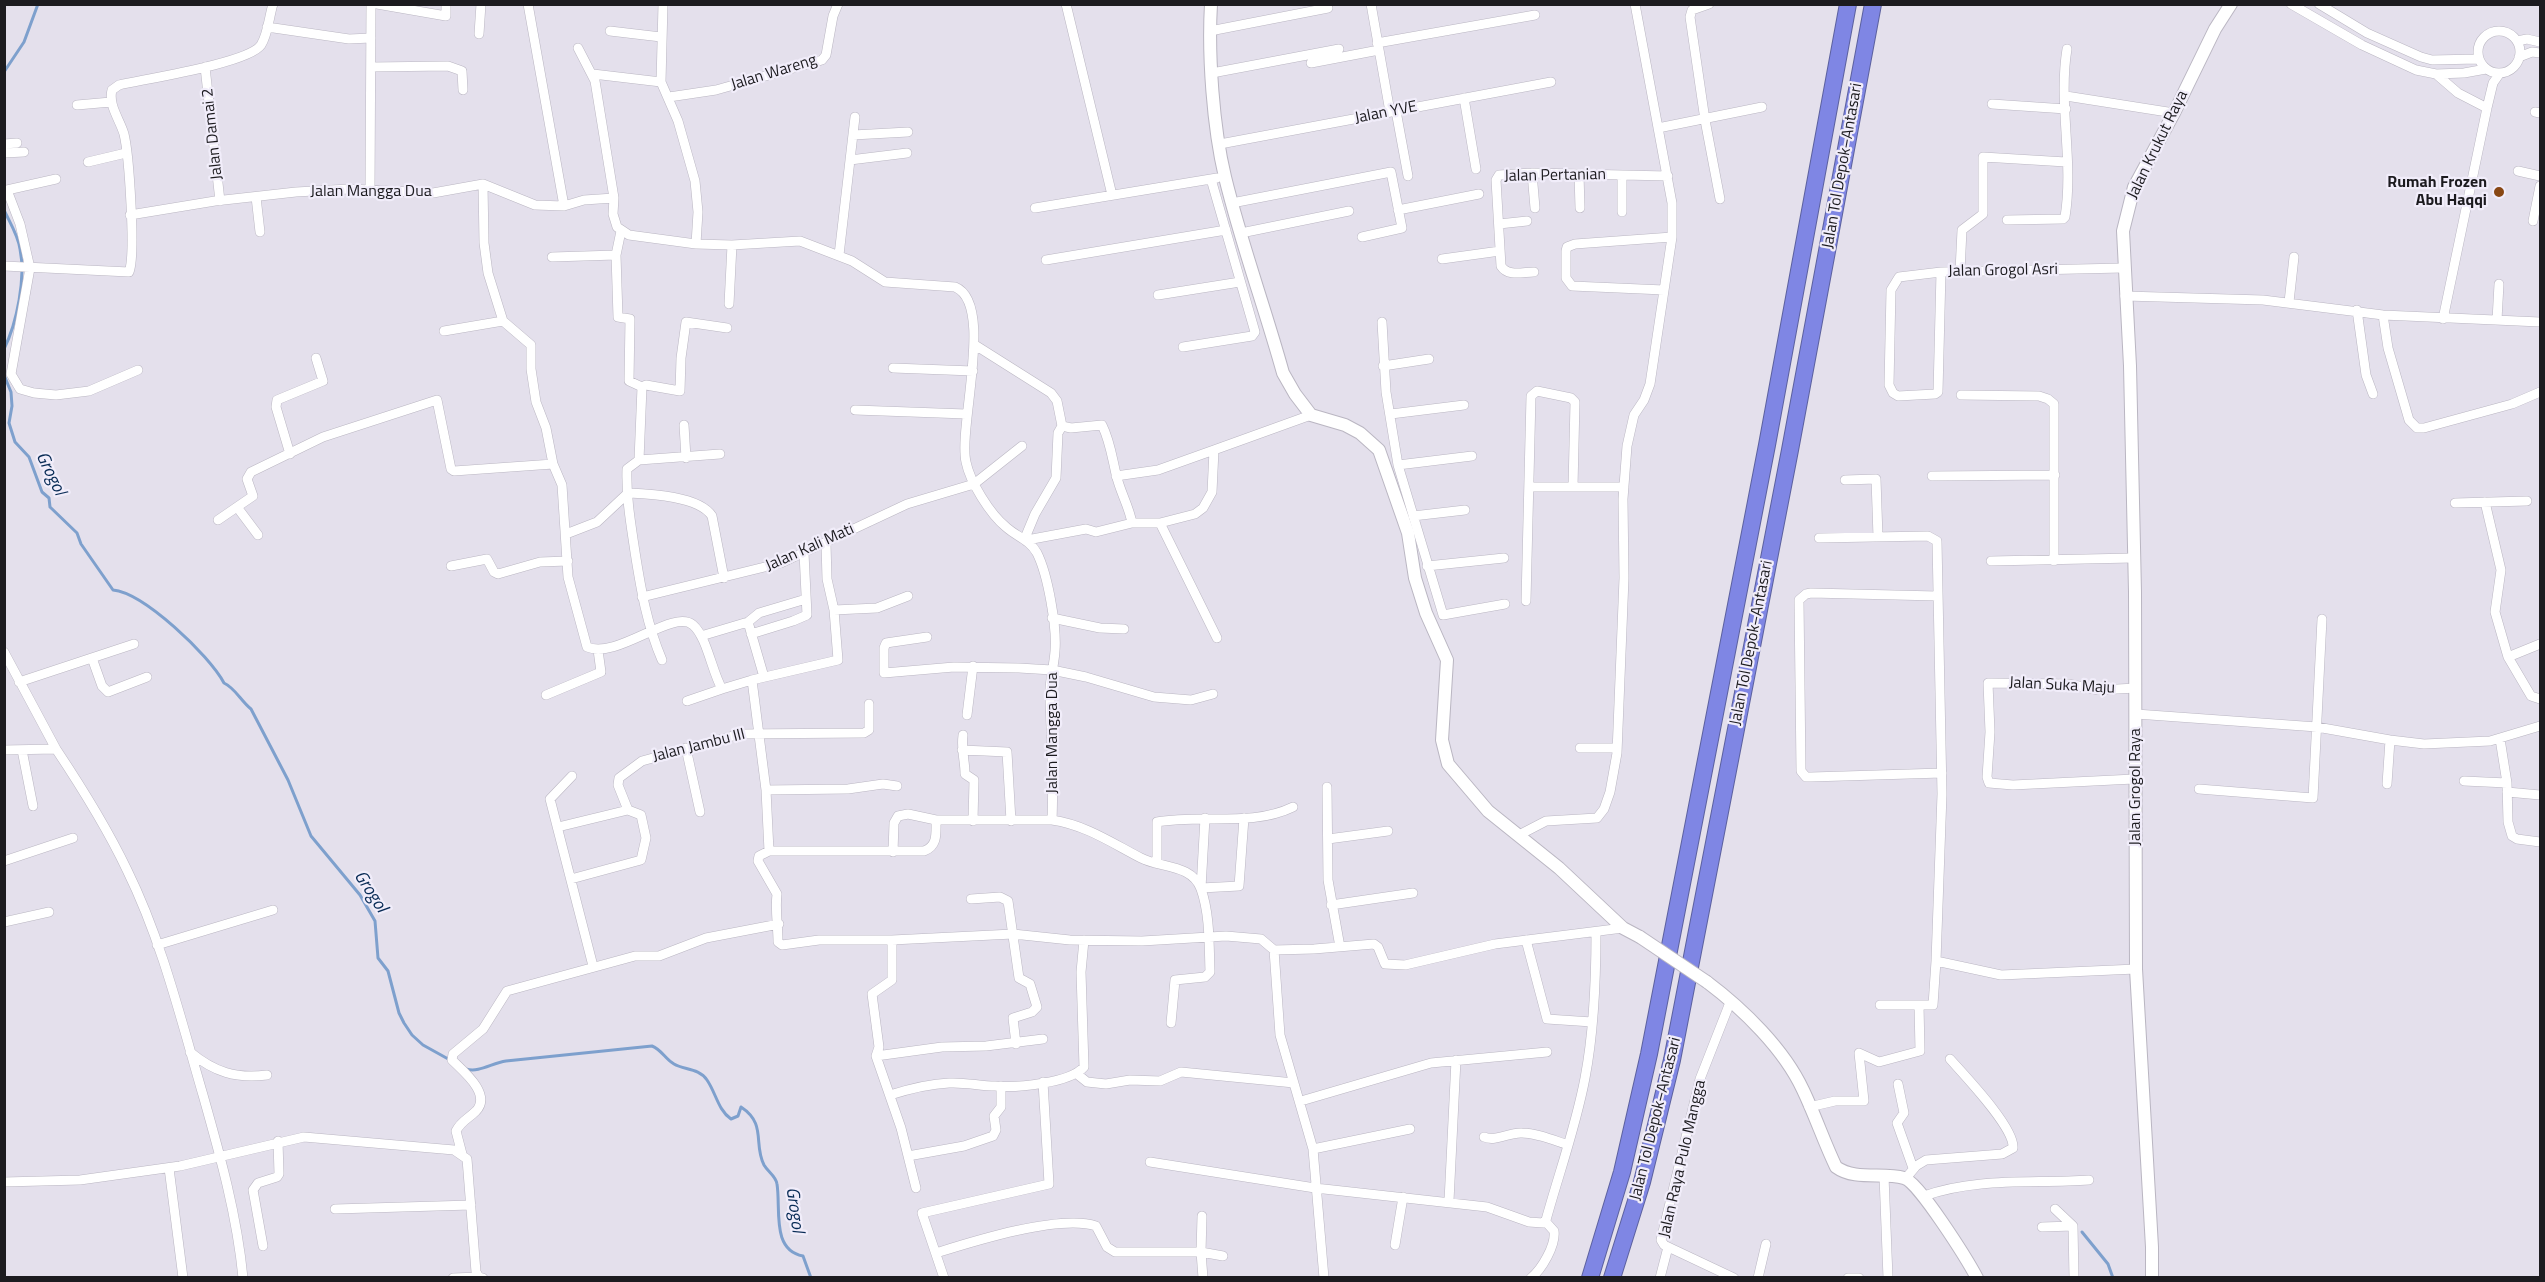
<!DOCTYPE html>
<meta charset="utf-8">
<style>
body{margin:0}
#map{position:relative;width:2545px;height:1282px;overflow:hidden;background:#e4e0ec;font-family:"Titillium Web",sans-serif}
canvas{display:block}
.frame{position:absolute;inset:0;border:6px solid #1c1b1f;pointer-events:none}
</style>
<div id="map">
<canvas width="2545" height="1282"></canvas>
<div class="frame"></div>
</div>
<script>
const context = document.querySelector('canvas').getContext('2d');
context.lineJoin = 'round';
function strokePath(path, color, width, dash) { context.strokeStyle = color; context.lineWidth = width; context.lineCap = dash ? 'butt' : 'round'; context.setLineDash(dash || []); context.stroke(path); }
function label(font, color, halo, rows, align = 'center') {
  context.font = font + ' "Titillium Web",sans-serif'; context.lineWidth = 4.5; context.setLineDash([]); context.textBaseline = 'middle'; context.strokeStyle = halo; context.fillStyle = color; for (const [text, x, y, turn = 0] of rows) {
    context.save(); context.translate(x, y); context.rotate((+turn || 0) * Math.PI / 180); context.textAlign = isNaN(turn) ? turn : align; if (halo) context.strokeText(text, 0, 0); context.fillText(text, 0, 0); context.restore();
  }
}
strokePath(new Path2D(`
 M4,72L24,42L38,4
 M4,210C10,223 18,235 20,249C26,278 17,323 4,349
 M4,375L11,392L12,406L9,423L15,442L29,457L42,492L49,498L50,507L77,533L81,544L113,590C144,593 209,655 224,683C235,688 241,701 251,709L288,780L311,836L360,895L375,921L378,958L388,971L399,1013L404,1023L412,1035L423,1045L450,1060
 M466,1069C479,1073 492,1063 506,1061C555,1056 603,1051 652,1046C662,1050 665,1059 674,1064C684,1070 699,1068 707,1080C716,1093 718,1110 731,1119L738,1116L741,1107C767,1124 753,1144 764,1165C768,1172 776,1176 777,1184C781,1209 771,1250 803,1256L811,1278
 M2082,1232L2108,1264L2113,1278`), '#7ea0cd', 3);
const minor = new Path2D(`
 M377,4L446,16V4
 M528,4L564,206
 M663,4L661,82L678,121L695,181L698,212L696,244
 M1066,4L1112,195
 M1371,4L1390,112
 M1709,4L1692,10L1690,17L1705,120L1720,199
 M2291,4L2362,45L2416,70L2436,74L2464,73L2486,69
 M2319,4L2367,33L2421,57L2432,60L2478,59
 M267,27L349,39L371,38
 M2478 52a21 21 0 1 1 42 0a21 21 0 1 1-42 0Z
 M610,31L661,37
 M1210,31L1328,8
 M479,34L481,4
 M2517,41L2527,39L2540,42
 M1377,43L1535,15
 M578,48L595,81L614,198
 M2519,57L2532,52L2540,53
 M1311,63L1379,50
 M205,67L220,201
 M371,67L448,66L462,71L463,90
 M1212,73L1339,49
 M593,74L661,82
 M2436,74L2458,93L2487,108
 M2066,96L2174,113
 M669,97L716,90L822,60L826,55L833,16L838,4
 M1464,98L1476,169
 M1992,104L2066,109
 M77,105L111,102
 M1396,111L1408,176
 M2535,112L2540,113
 M1658,128L1762,107
 M853,135L908,132
 M4,144L17,143
 M1220,144L1551,82
 M4,153L24,152
 M850,160L907,153
 M88,162L126,153
 M2518,171L2540,176
 M1532,173L1535,208
 M1579,174L1580,208
 M1622,176V212
 M56,179L7,190L20,224L30,268L11,374L20,389L34,393L56,395L89,391L138,370
 M483,184L484,243L488,273L503,321L531,345V369L536,402L546,428L553,464L562,485L568,577L587,647C617,660 673,608 693,625C707,637 712,672 722,689L752,680
 M370,191L371,4
 M256,197L260,232
 M1232,203L1391,172L1402,228L1362,237
 M1035,208L1217,178
 M1398,210L1479,194
 M130,215L215,201L296,192L349,189L433,193L483,184L535,205L564,206L584,200L614,198L613,214L617,227L629,235L696,244L732,245L800,241L852,261L885,282L955,287C995,303 958,426 966,462C970,482 990,514 1006,527C1017,537 1029,539 1037,553C1048,575 1057,627 1055,651C1054,667 1049,681 1050,696C1051,738 1054,778 1052,820C1086,825 1112,843 1141,858C1160,868 1192,864 1201,889C1210,914 1209,945 1210,972L1205,977L1175,980L1171,1023
 M2007,220L2063,219L2065,217C2074,161 2058,104 2067,49
 M2533,221L2540,186
 M1499,224L1527,221
 M621,231L616,255L618,317L630,319L629,381L642,387L646,385L680,391L681,358L686,322L727,328
 M1241,233L1349,211
 M839,255L855,117
 M552,257L616,255
 M1442,259L1500,251
 M1046,260L1226,230
 M4,266L129,272C136,255 129,155 124,134C120,120 108,105 112,90L119,85C145,79 249,63 261,45C268,34 269,17 273,4
 M1960,271L1962,230L1983,214V157L2066,162
 M1534,272C1523,272 1508,277 1501,266L1496,180L1499,175L1532,173L1668,176
 M1941,272L1938,392L1935,394L1898,396L1893,393L1889,385L1891,290L1899,277L1941,272L2123,268
 M1664,290L1572,286L1566,278V251L1567,247L1575,244L1672,237
 M1158,295L1240,282
 M2125,296L2263,300L2383,315L2540,322
 M2289,302L2294,257
 M729,304L732,245
 M2357,310L2366,375L2373,394
 M2383,315L2388,348L2409,420L2417,428H2424L2512,404L2540,392
 M2443,319L2487,108L2493,83L2500,73
 M2497,320L2499,284
 M1382,322L1386,392L1398,465L1443,615L1505,604
 M444,331L503,321
 M975,345L1051,393L1057,401L1062,426L1058,433L1056,478L1035,514L1025,538
 M1183,347L1252,336L1255,332L1211,179
 M1383,366L1429,359
 M893,368L973,371
 M642,387L639,460L627,469C626,497 631,525 635,552C641,590 647,625 662,660
 M1961,395L2039,396L2048,399L2054,404V561
 M855,410L966,414
 M1391,414L1464,405
 M684,425L686,458
 M1062,426L1071,428L1102,425C1110,441 1112,457 1116,474C1120,492 1129,506 1132,523
 M290,454L276,407L277,400L323,381L316,358
 M639,460L720,454
 M1398,465L1472,456
 M1116,476L1158,470L1214,450
 M1932,476L2055,475
 M1845,480L1876,479L1878,537
 M1529,487H1624
 M2485,502L2501,570L2495,612L2508,657L2531,696L2540,699
 M2455,503L2527,501
 M237,507L258,535
 M1413,516L1465,510
 M218,520L253,496L247,479L251,472L323,437L437,400L451,469L454,471L553,464
 M1160,523L1217,638
 M566,534L597,522L628,493C650,494 699,496 712,516L724,578
 M1819,538L1928,536L1937,541L1942,794L1936,961L2001,975L2136,969
 M1027,540L1086,529L1096,532L1132,523H1160L1195,514L1203,508L1212,492L1214,450L1311,415
 M826,544L827,579L834,610L838,660L752,680L766,790L769,851H924C938,846 936,833 936,820H1052
 M1991,561L2133,558
 M451,566L487,559L494,572L498,574L540,562L568,561
 M1427,566L1504,558
 M1937,596L1811,593L1806,594L1799,600L1801,771L1806,777H1811L1942,773
 M642,597L781,563L907,504L974,484L1022,446
 M1526,601L1531,396L1537,391L1571,398L1575,402L1573,487
 M834,610L877,608L908,596
 M1052,618L1100,628L1124,629
 M751,634L793,621L807,615L804,553
 M701,636L748,622
 M927,637L886,643L884,648V673L954,667L1019,668L1052,670L1086,677L1154,697L1191,700L1213,694
 M4,652L56,749
 M2508,657L2540,644
 M92,658L102,686L108,692L147,677
 M764,677L748,622L759,613L806,599
 M19,682L134,644
 M546,695L601,672L598,650
 M687,701L722,689
 M2136,714L2317,727L2390,740L2424,744L2490,741L2540,726
 M967,715L973,666
 M963,735C961,751 965,760 965,774L974,780L973,821
 M2500,739L2507,783L2508,822L2512,836L2517,839L2540,842
 M686,748L700,812
 M1580,748H1617
 M4,750L56,749C82,788 107,828 127,870C162,941 181,1020 203,1095C220,1155 237,1215 243,1278
 M22,750L33,806
 M962,750L1007,752L1011,821
 M572,776L550,799L593,966
 M2134,779L2013,785L1989,783L1987,777L1990,732L1988,683L2068,684L2099,690L2136,688
 M2464,781L2507,783
 M2387,784L2390,740
 M1327,787L1328,880L1340,947
 M2199,789L2313,798L2322,619
 M766,790L848,789L883,784L897,786
 M2507,792L2540,795
 M1205,818L1201,888L1239,886L1244,818
 M558,827L628,810
 M1519,835L1546,821L1597,818L1604,809L1610,792L1617,753L1624,578L1623,499L1627,446L1634,415L1644,400L1650,384L1672,237V203L1635,4
 M1328,839L1388,831
 M769,851L759,856L758,861L777,894C775,909 778,926 778,942L782,945L819,940H892L1013,934L1070,940L1142,941L1226,936L1261,939L1274,950L1280,1035L1313,1149L1324,1278
 M893,852L894,823L898,816L908,814L936,820
 M4,861L73,838
 M1157,863V822C1202,814 1252,827 1293,807
 M571,879L641,860L646,838L641,815L628,810L618,785L619,778L642,761L740,734L864,733L869,730V704
 M971,899L1000,897L1008,901L1019,978L1030,984L1037,1007L1032,1012L1013,1018L1016,1044
 M1331,905L1413,893
 M4,922L49,912
 M892,940V980L872,994L879,1047L876,1056L901,1128L916,1188
 M1526,940L1547,1019L1592,1022
 M157,945L273,910
 M1274,950L1314,949L1374,944L1378,947L1385,964L1405,965L1495,944L1623,928
 M1731,1000L1700,1079L1661,1240L1664,1245L1734,1278
 M1880,1005H1933L1936,961
 M190,1052C214,1072 236,1079 267,1075
 M876,1056L942,1047L986,1046L1043,1039
 M1077,1074L1087,1082L1106,1084L1130,1080L1160,1081L1181,1072L1294,1083
 M1898,1084L1904,1113L1897,1123L1913,1168
 M890,1095C909,1089 928,1084 949,1083C965,1082 980,1086 995,1086C1017,1088 1070,1083 1084,1067L1081,972L1084,940
 M1301,1101L1431,1063L1547,1052
 M1809,1107L1835,1101H1864L1859,1053L1879,1062L1920,1051L1919,1005
 M1484,1137C1496,1142 1509,1132 1522,1133C1537,1133 1553,1140 1568,1145
 M1313,1149L1410,1129
 M462,1154L456,1131C461,1121 468,1119 476,1111C492,1094 463,1071 452,1060L453,1054L483,1029L507,991L635,956H659L706,938L779,924
 M908,1156L964,1146L993,1136L996,1130L994,1116L1001,1107V1086
 M1150,1162L1315,1188L1487,1207L1529,1222L1543,1223L1546,1220C1559,1173 1576,1126 1585,1078C1594,1031 1596,980 1596,932
 M169,1168L183,1278
 M1884,1176L1888,1278
 M1906,1178L1916,1166L1926,1160L2002,1154L2013,1148C2015,1128 1965,1076 1950,1059
 M4,1182L80,1180L180,1166L304,1137L454,1150L467,1159L476,1272L479,1277L483,1278
 M1924,1196C1978,1177 2033,1184 2089,1180
 M1449,1201L1456,1060
 M335,1209L471,1205
 M2055,1209L2073,1226
 M2042,1227L2073,1226L2074,1278
 M1395,1245L1403,1197
 M263,1246L253,1190L258,1183L277,1177L279,1174L278,1141
 M936,1253C974,1241 1060,1214 1096,1226L1107,1247L1115,1252H1201L1202,1216
 M453,1278L479,1277
 M944,1278L922,1213L1049,1184L1043,1082
 M1203,1278L1201,1252L1223,1256
 M1531,1278C1542,1269 1556,1245 1554,1231L1545,1221
 M1660,1278L1668,1247
 M1758,1278L1766,1244
 M1848,1278H1859`);
const tertiary = new Path2D(`
 M1211,4C1208,55 1213,127 1225,177C1241,243 1265,308 1283,373L1295,394L1311,415L1345,425L1360,433L1379,450L1408,533L1415,578L1426,613L1447,660L1442,740L1448,764L1488,811L1559,868L1623,928L1640,937
 M1707,982C1743,1009 1784,1049 1803,1090C1815,1115 1824,1142 1836,1167C1855,1181 1883,1172 1904,1178C1919,1182 1968,1261 1977,1278
 M2152,1278V1247L2136,969L2135,592L2130,366L2123,231L2134,187L2174,113L2215,29L2231,4`);
const motorway = new Path2D(`
 M1590,1278L1622,1172L1649,1054L1767,445L1848,4
 M1612,1278L1642,1182L1672,1060L1790,450L1873,4`);
strokePath(minor, '#bab6c2', 10);
strokePath(tertiary, '#bab6c2', 14);
strokePath(motorway, '#5c619f', 18);
strokePath(minor, '#fff', 9);
strokePath(tertiary, '#fff', 12);
strokePath(motorway, '#7f86e4', 16);
const tertiaryBridge = new Path2D(`
 M1640,937L1707,982`);
strokePath(tertiaryBridge, '#bab6c2', 14, []);
strokePath(tertiaryBridge, '#fff', 12);
for (const [x, y, r, color] of [
 [2499,192,6,"#884713"]
]) { const dot = new Path2D(); dot.arc(x, y, r, 0, 2 * Math.PI); context.fillStyle = color; context.fill(dot); strokePath(dot, '#f1edfa', 2); }
label('16px', '#1c1b1f', '#f1edfa', [
 ["Jalan Wareng",774,73,-17],
 ["Jalan YVE",1386,113,-11],
 ["Jalan Damai 2",213,134,-96],
 ["Jalan Krukut Raya",2158,145,-64],
 ["Jalan Tol Depok–Antasari",1843,166,-80],
 ["Jalan Pertanian",1555,176,-1],
 ["Jalan Mangga Dua",371,192],
 ["Jalan Grogol Asri",2003,271,-1],
 ["Jalan Kali Mati",810,548,-24],
 ["Jalan Tol Depok–Antasari",1752,643,-79],
 ["Jalan Suka Maju",2062,686,3],
 ["Jalan Mangga Dua",1053,733,-90],
 ["Jalan Jambu III",699,746,-14],
 ["Jalan Grogol Raya",2136,787,-90],
 ["Jalan Tol Depok–Antasari",1656,1119,-76],
 ["Jalan Raya Pulo Mangga",1683,1159,-77]
]);
label('bold 16px', '#1c1b1f', '#f1edfa', [
 ["Rumah Frozen",2487,183],
 ["Abu Haqqi",2487,201]
], 'right');
label('italic 18px', '#072a54', '#f1edfa', [
 ["Grogol",50,474,64],
 ["Grogol",370,892,57],
 ["Grogol",794,1210,82]
]);
</script>
